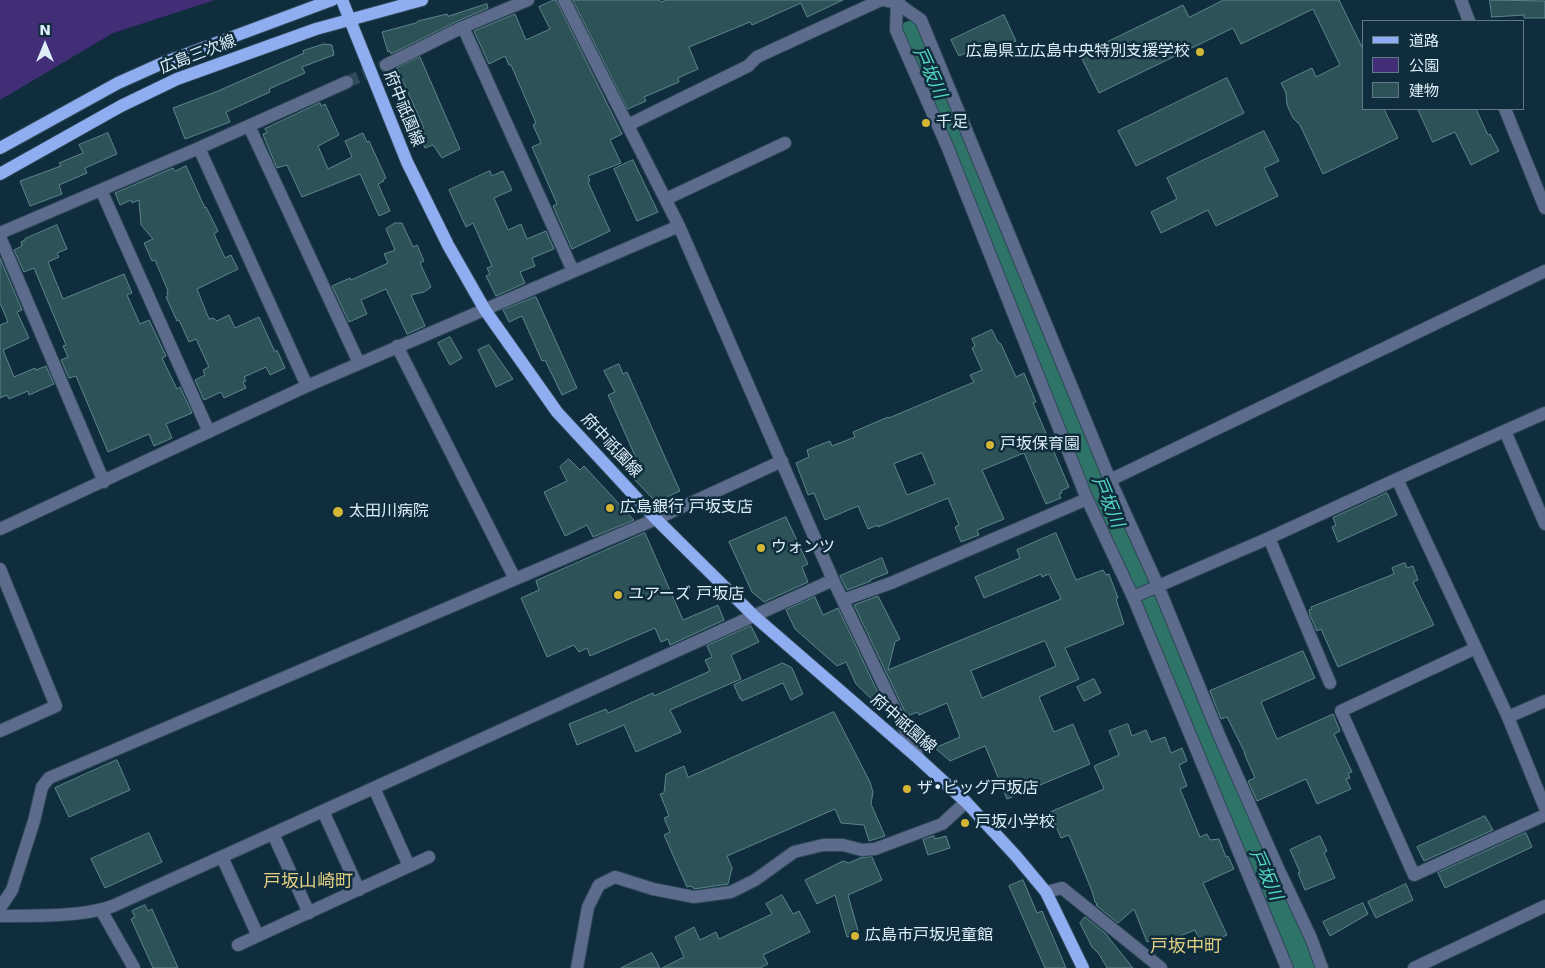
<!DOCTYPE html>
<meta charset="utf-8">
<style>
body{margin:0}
#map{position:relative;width:1545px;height:968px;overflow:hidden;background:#102d3d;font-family:"DejaVu Sans","Noto Sans JP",sans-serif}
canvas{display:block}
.legend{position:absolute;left:1362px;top:20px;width:162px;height:90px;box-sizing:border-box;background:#102d3d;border:1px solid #627a88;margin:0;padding:6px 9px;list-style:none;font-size:15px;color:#ddeef8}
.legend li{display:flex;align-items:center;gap:10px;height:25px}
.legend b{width:25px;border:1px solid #627a88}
.north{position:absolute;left:20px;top:20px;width:50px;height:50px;-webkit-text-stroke:4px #102d3d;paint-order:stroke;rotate:0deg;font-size:14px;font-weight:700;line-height:20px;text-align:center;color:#ddeef8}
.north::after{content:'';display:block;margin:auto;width:18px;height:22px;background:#ddeef8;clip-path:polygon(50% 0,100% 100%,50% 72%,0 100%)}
</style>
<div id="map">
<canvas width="1545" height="968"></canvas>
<ul class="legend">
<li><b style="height:6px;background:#8eaef1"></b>道路</li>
<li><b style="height:14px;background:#422e77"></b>公園</li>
<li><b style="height:14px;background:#2d5359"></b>建物</li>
</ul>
<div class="north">N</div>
</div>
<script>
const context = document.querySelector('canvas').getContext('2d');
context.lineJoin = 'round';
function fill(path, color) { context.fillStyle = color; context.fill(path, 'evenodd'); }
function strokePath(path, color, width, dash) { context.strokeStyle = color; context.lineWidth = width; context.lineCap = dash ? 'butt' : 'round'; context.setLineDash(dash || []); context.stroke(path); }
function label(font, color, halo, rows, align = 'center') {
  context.font = font + ' "DejaVu Sans","Noto Sans JP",sans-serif'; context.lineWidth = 5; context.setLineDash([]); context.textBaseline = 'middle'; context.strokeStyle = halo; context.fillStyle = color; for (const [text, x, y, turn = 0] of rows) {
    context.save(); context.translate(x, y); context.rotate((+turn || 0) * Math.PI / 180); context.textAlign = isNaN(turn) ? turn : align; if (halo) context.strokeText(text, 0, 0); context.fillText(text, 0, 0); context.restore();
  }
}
fill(new Path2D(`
 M0,0H215L113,33L0,100Z`), '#422e77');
strokePath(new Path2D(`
 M912,35L930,79L954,127L980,205L1014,291L1059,388L1207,744L1284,913L1306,968`), '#2f7468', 29);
const building = new Path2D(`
 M554,0H556L622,134L610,140L621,163L588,176L590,181L588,182L610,231L572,249L553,206L557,204L532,147L541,143L533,125L536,123L511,65H509L505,56L489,64L474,31L515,14L526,40L550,29L539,7Z
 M573,0H659L661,2L666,0H843L807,17L801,3L752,25L750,22L689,47L698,69L678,78L679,82L644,97L646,101L628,109Z
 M1224,0H1339L1364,51V109H1384L1398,138L1323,174L1300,125L1293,118L1287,105L1286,93L1281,83L1312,68L1316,77L1340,65L1313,9L1241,44L1233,28L1099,93L1080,55L1183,5L1189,17Z
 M1490,0L1545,1V18H1524V15L1492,17Z
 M487,4L488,8L460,20L391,54L390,51L388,52L382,32L416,23L418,21L447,14L448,16Z
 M1004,15L1016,41L978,55L975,49L959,56L951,40Z
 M324,44L332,45L334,55L302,67L305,73L269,89L270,92L226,112L230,122L185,139L173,108L218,91L304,53L303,51Z
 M420,57L460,149L442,158L433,145L425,148L420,136L424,134L421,129L424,128L397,68Z
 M1227,78L1244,113L1136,166L1118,131Z
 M320,103L321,106L325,104L339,135L318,146L328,169L352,157L345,141L363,133L367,142L369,141L386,178L383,180L384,181L378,184L390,211L379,216L360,174L302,197L287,165L277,168L265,140L263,134L267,133L265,129Z
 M1418,109H1476L1488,135L1490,134L1499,151L1471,165L1455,132L1433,142Z
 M1264,131L1279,161L1264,168L1278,196L1216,226L1208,210L1161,233L1151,212L1177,199L1167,178Z
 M108,133L117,154L85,168L87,173L59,185L62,194L30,206L20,181L61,166L59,163L83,153L79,145Z
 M633,160L658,212L637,221L614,169Z
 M186,166L205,208L206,207L218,231L214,234L225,258L231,255L238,269L197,289L209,319L213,318L217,321L229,315L235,328L259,317L275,352L277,350L285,368L270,375L266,367L244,377L246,381L243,382L246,388L224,398L221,392L204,400L195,380L205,375L203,370L209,367L196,339L189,342L179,320L177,321L166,297L168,296L167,292L168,291L155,260L152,261L144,243L153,239L141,225L139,200L132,203L131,200L120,205L115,193L173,168L175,171Z
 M490,171L492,176L503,171L512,190L494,198L508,230L521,224L527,239L546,231L554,249L532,258L535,266L520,272L525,283L496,296L486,276L490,274L487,268L492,266L473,223L466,227L449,190Z
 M395,223H402L413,247L417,245L424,261L420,263L431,287L424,292L411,295L425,326L407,334L386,289L361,300L367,314L349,322L332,286L350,278L351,280L388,263L384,254L395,250L386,229Z
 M57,225L67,249L57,253L59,257L48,262L63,299L124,274L132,293L127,295L140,324L149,320L166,356L162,358L177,389L180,387L192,413L166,424L172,438L154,446L149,434L108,452L76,376L69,378L61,360L68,357L63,346L66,345L34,268L24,272L14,250L22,246L21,242L25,240V239Z
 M0,258L22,310L17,312L29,338L3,350L14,377L35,368L36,370L46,366L54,384L29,395L28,391L9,399L7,395L0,398V325L8,322L0,303Z
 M536,297L577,388L562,395L545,360L542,361L522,316L509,322L503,310Z
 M992,330L998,342L1001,344L1016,377L1024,373L1036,402L1033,403L1069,487L1061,491L1062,493L1059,494L1061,498L1046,504L1024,453L982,470L1004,519L977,530L979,535L961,542L955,527L959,525L948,498L878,527V525L868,529L858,506L825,520L814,493L808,495L796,463L809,457L807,450L830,441L832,446L855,437L853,432L888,417L889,418L974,382L970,375L982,370L972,348L975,346L972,339ZM922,453L935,484L907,495L894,464Z
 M450,337L462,358L450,365L438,343Z
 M489,345L513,379L496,387L478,350Z
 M619,364L623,374L627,372L680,491L656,502L629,474L632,472L626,465L636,458L608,395L615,392L604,371Z
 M569,459L580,470L584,466L634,520L593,537L587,525L565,536L544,492L567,481L560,467Z
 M1387,493L1397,515L1338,542L1332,527L1336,525L1333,518Z
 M786,517L808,564L802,567L808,582L764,602L752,592L729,542Z
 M645,533L683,620L718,605L724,620L670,645L668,639L661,642L655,628L590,656L587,648L579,652L574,645L547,657L521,598L539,590L536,581Z
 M1056,533L1076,580L1103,570L1106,575L1109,574L1118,598L1116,599L1124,624L1065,648L1079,679L1039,697L1054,732L1073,724L1090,764L1007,799L985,746L950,761L935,748L960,737L947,703L919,715L918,712L907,716L854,605L878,596L900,639L895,642L888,670L1061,599L1049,574L1042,577L1041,574L984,598L975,577L1020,558L1017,550ZM1045,641L1056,666L982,698L971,671Z
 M882,558L888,573L870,580L871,581L847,590L840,576Z
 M1405,563L1407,568L1413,566L1418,580L1413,582L1434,625L1338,667L1321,629L1317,631L1310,615L1309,610L1312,609L1311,607L1394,574L1392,568Z
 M815,597L823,615L838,608L889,716L856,684L846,662L837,666L795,629L786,610Z
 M751,626L759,642L731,655L741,679L670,710L681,732L636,752L624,725L577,745L569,724L606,709L608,713L653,693L654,696L710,671L705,660L712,657L707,646Z
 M1303,651L1315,678L1261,702L1277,739L1333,714L1340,731L1334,734L1352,772L1348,773L1350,778L1346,779L1351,789L1317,804L1306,779L1257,801L1248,781L1255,778L1244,753H1245L1227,717L1221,719L1210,691Z
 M783,663L792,668L803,694L791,700L783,683L742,701L741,698L740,699L734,685Z
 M1094,679L1101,693L1084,701L1077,687Z
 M834,712L870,782L873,792L871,804L885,836L869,841L864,825L841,823L835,809L727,856L732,868L728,884L694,889L691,886L687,887L664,835L670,832L664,818L669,816L660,794L664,793L666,774L684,766L688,777Z
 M1128,724L1132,736L1146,730L1151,742L1165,737L1171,753L1182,748L1187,761L1179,765L1187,786L1180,789L1200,837L1207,834L1210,840L1219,839L1226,857L1228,856L1234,869L1203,883L1227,935L1202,946L1195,930L1157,945L1154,939L1147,942L1134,909L1118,923L1096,905L1097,904L1095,902L1092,891L1069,835L1061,838L1050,812L1104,789L1094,766L1119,755L1109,731Z
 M117,760L130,790L69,817L55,788Z
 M1485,816L1493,830L1424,861L1417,847Z
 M149,833L162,862L105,888L91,859Z
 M1526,833L1532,847L1445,888L1438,873Z
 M934,836L935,839L946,836L950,848L928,855L923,840Z
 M1320,836L1327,851L1324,853L1335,878L1305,890L1298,873L1300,872L1290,850Z
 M872,857L882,880L848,895L859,934L847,937L835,895L817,904L805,880L843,861L849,863L860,858Z
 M1023,880L1037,913L1042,911L1066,968H1045L1009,886Z
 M1406,884L1413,900L1376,918L1368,902Z
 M782,895L793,914L799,911L810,932L763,955L768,964L760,968H662L684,957L675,937L694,927L700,940L716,932L719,939L772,914L766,904Z
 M1363,903L1368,914L1330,936L1323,922Z
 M145,905L148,911L152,909L178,968H153L131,919L135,917L132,911Z
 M1085,917L1105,933L1133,968H1107L1099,954L1092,947L1080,923Z
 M652,953L660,968H621Z`);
fill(building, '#2d5359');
strokePath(building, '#5d858b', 1);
strokePath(new Path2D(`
 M347,82L386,65`), '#2f4a59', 12, [12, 6]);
const minor = new Path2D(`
 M564,0L679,226L833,580L919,759
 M883,0L897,3L921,20L1110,480L1158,586L1219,735L1277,866L1311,938L1322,968
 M899,0L897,3L896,30L947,146L1087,499L1133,597L1287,968
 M1461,0L1469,21
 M463,27L573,271
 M386,65L463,27L528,0
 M1505,109L1545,208
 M628,125L748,66L757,57L881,0
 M249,126L359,363
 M199,148L307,386
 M101,190L209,432
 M666,199L785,143
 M0,233L199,148L347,82
 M0,237L104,482
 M397,346L515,579
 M1505,431L1545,524
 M1397,479L1508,717L1545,808
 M1110,480L1545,271
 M0,529L307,386L679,226
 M1269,538L1330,683
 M0,569L56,706L0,731
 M1133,597L1269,538L1397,479L1545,413
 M843,600L891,583L1087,499
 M1476,648L1341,711L1414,875L1545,815
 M1508,717L1545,701
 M374,788L409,866
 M323,811L359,890
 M273,834L309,913
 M222,857L258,936
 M1046,892L1062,888L1161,968
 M0,908L12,890L34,821L42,787L49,778L656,519L782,461
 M101,910L134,968
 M0,916C33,916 82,917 113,906L833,580
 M238,945L429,857
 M577,968L588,907L599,885L615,877L653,889L694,897L731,892L755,880L794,852L823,845H843L862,850L875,849L942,824L966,802
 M1414,968L1545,906`);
const major = new Path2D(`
 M342,0L407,162L448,245L485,310L557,412L656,519L754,616L919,759L966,802L1016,856L1046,892L1083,968
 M0,148L118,83L165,62L332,0
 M0,174L121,106L177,79L316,29L422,0`);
strokePath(minor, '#2d4857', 14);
strokePath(major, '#2d4857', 14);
strokePath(minor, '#5d6c8c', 12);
strokePath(major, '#8eaef1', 12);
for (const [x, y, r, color] of [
 [1200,52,5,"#d4b635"],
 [926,123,5,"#d4b635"],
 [990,445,5,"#d4b635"],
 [610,508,5,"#d4b635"],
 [338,512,6,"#d4b635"],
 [761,548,5,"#d4b635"],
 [618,595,5,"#d4b635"],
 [907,789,5,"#d4b635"],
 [965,823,5,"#d4b635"],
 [855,936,5,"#d4b635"]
]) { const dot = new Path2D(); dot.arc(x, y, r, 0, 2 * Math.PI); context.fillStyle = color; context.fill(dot); strokePath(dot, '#102d3d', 2); }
label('16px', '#ddeef8', '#102d3d', [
 ["広島県立広島中央特別支援学校",1190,52,"right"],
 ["千足",936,123],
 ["戸坂保育園",1000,445],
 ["広島銀行 戸坂支店",620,508],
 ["太田川病院",349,512],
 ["ウォンツ",771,548],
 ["ユアーズ 戸坂店",628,595],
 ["ザ•ビッグ戸坂店",917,789],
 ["戸坂小学校",975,823],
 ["広島市戸坂児童館",865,936]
], 'left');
label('16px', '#ddeef8', '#102d3d', [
 ["広島三次線",198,55,-21],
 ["府中祇園線",403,109,68],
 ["府中祇園線",611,446,47],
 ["府中祇園線",903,724,41]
]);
label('italic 18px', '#53d8c1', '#102d3d', [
 ["戸坂川",929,73,65],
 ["戸坂川",1107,502,67],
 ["戸坂川",1265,875,66]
]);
label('18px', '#e2ce80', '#102d3d', [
 ["戸坂山崎町",308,882],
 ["戸坂中町",1186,947]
]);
</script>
